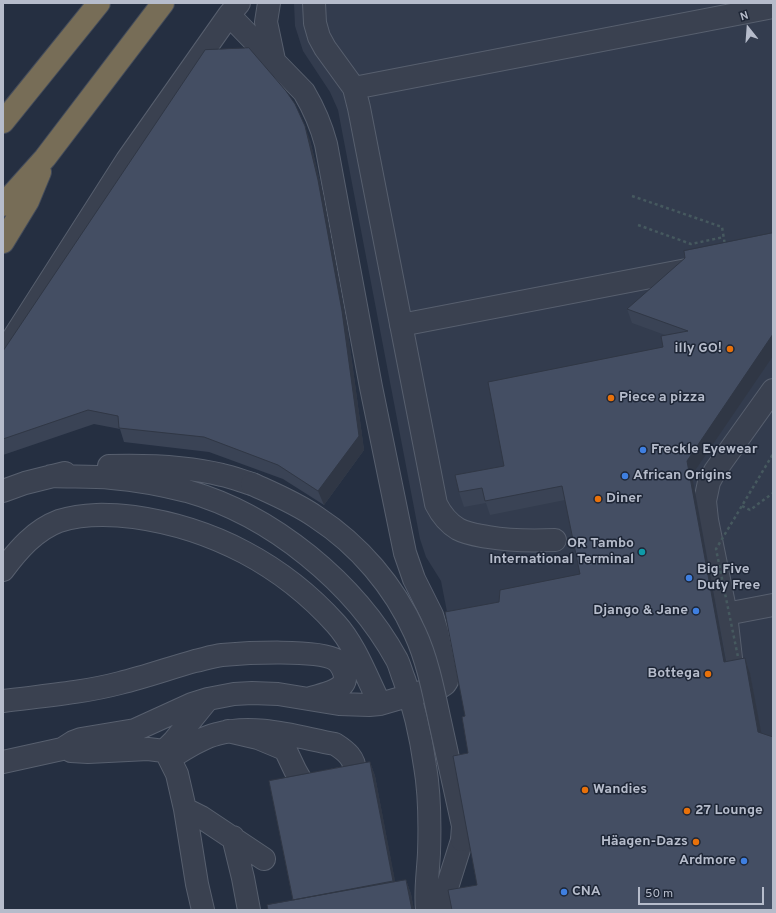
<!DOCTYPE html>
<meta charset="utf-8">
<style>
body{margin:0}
#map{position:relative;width:776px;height:913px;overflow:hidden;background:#252f41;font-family:Overpass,sans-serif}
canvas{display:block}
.frame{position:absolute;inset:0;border:4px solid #b6bccb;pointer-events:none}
.north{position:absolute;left:728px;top:8px;width:40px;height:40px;-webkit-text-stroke:3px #1e2636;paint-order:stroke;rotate:343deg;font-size:11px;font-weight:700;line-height:16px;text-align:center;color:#b6bccb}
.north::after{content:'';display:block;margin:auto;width:14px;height:18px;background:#b6bccb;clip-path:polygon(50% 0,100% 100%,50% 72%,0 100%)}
.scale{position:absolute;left:638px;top:887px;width:126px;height:18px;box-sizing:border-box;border:2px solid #b6bccb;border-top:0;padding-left:5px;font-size:12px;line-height:14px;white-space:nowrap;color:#b6bccb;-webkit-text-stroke:3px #1e2636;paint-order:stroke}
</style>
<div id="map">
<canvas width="776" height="913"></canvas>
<div class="frame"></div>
<div class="north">N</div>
<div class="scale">50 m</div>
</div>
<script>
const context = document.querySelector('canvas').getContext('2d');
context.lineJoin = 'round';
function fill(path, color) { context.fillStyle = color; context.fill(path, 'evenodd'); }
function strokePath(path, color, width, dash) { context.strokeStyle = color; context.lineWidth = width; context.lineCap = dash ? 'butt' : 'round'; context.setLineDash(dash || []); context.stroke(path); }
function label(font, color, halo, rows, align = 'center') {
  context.font = font + ' Overpass,sans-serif'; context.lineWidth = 3; context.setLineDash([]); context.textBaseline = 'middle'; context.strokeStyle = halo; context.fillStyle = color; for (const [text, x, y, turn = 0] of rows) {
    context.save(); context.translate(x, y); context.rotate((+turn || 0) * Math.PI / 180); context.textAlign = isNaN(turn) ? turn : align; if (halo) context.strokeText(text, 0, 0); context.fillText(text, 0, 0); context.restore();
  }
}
fill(new Path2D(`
 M294,3H773V910L482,899L470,730L441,581L426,557L420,539L338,110L330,92L303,51L295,26Z`), '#333c4e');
const minor = new Path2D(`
 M269,3L266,22L274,60
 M314,3L315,23L319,37L325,48L354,88L359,108L436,504C441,514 448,523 458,529C467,534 477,535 488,537C511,541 532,541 555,540
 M354,88L773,7
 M401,325L697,268
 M3,354L127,160L229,15L239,3
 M109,466C146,465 186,466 222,475C232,477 242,481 252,484
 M51,476C71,477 92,476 112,478C137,480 163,485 187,491C272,515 355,583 397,660C400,666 401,672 404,679C414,706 421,737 425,766C430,795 430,824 429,853C428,873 425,891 427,910
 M3,491L25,483L65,473
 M3,570C18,550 35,530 59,521C84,513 109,514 134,517C213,528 283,565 336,624C355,645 367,678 380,704
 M726,614L773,605
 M733,676L726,614L707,520L705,501L709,482L715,471L773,390
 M3,701C42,696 82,693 120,683C145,677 170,668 195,661C204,659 213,656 222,655C245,653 318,649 336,660C341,664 345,672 345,678C345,691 320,695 311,698
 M71,751L88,752L148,749L164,751L167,754L177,774L185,809L197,884L203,910
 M164,751L174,741L208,699
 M170,758C185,749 200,738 217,734C255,723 297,737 335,744C346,751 355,758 355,772L351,777L308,786L303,784L295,770L286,751L282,748L258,738L228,731
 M3,762L62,749L73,742L81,739L135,730L192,704L208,699L234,694L252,693L278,694L339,704L369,705L380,704L442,686L445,684L447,681L437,632L432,615L414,579L405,553L371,387L326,144C321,125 314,109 304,92L229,15
 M185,809L201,817L264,859
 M233,837L243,878L249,910
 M440,910L462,840`);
const highway = new Path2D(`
 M3,122L99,3
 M3,205L45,158L163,3
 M3,242L28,201L40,172`);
strokePath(minor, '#575f6e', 24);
strokePath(highway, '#444c5b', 24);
strokePath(new Path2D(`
 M632,196L722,227L725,245
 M638,225L691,244L724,237
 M742,506L750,510L773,493`), '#46595f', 2.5, [3, 3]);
strokePath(minor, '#3a4150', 22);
strokePath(highway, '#776d57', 22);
const minorBridge = new Path2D(`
 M252,484C274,494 296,503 316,517C359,545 394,586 415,633C427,659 433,689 439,717C447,753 455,790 463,826L462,840`);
strokePath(minorBridge, '#575f6e', 24, []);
strokePath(new Path2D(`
 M739,662L716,549L773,454`), '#46595f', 2.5, [3, 3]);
strokePath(minorBridge, '#3a4150', 22);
fill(new Path2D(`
 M310,140L323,194L347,325L364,450L324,505L283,479L209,452L124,442L120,429L94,424L3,455V351Z
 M773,233L692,475L727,662L745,658L750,673L761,733L477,885L468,753L465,716L499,602L580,574L565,500L490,515L486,503L464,507L459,492L504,466L663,347L665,335L632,323L627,309Z
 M370,762L375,776L395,882L406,880L411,894L414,910H268L293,901L269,781Z`), '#3a4355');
fill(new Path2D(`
 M305,126L310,140L323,194L347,325L364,450L324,505L318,491Z
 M773,334V356L692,475L729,677L724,662L687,461Z
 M745,658L750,673L764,747L758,732Z
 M370,762L375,776L398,896L393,881Z
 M406,880L411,894L414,910H412Z`), '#303745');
const building = new Path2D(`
 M249,48L286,91L295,104L305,126L318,180L342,311L359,436L318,491L278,465L204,437L119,428L118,416L88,410L3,439V351L205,50Z
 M773,233V334L687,461L724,662L745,658L758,732L773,737V910H452L448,890L477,885L453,756L468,753L462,717L465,716L445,612L499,602L500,590L580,574L562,486L485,501L482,488L459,492L455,475L504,466L488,382L663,347L661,336L688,331L627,309L685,258L684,251Z
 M370,762L393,881L293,900L269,781Z
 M406,880L412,910H268L267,905Z`);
fill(building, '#444e63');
strokePath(building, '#303745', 1);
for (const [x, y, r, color] of [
 [730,349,4,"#e8710a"],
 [611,398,4,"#e8710a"],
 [643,450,4,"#3f7fe0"],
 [625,476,4,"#3f7fe0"],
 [598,499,4,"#e8710a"],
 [642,552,4,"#0f9aa8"],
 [689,578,4,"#3f7fe0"],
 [696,611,4,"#3f7fe0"],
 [708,674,4,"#e8710a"],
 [585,790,4,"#e8710a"],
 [687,811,4,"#e8710a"],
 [696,842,4,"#e8710a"],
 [744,861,4,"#3f7fe0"],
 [564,892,4,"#3f7fe0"]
]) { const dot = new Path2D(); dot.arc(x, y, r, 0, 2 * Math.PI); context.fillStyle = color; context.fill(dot); strokePath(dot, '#1e2636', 1.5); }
label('bold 14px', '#b6bccb', '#1e2636', [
 ["illy GO!",722,349,"right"],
 ["Piece a pizza",619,398],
 ["Freckle Eyewear",651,450],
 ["African Origins",633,476],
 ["Diner",606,499],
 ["OR Tambo",634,544,"right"],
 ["International Terminal",634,560,"right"],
 ["Big Five",697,570],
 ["Duty Free",697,586],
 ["Django & Jane",688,611,"right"],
 ["Bottega",700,674,"right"],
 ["Wandies",593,790],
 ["27 Lounge",695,811],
 ["Häagen-Dazs",688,842,"right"],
 ["Ardmore",736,861,"right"],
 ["CNA",572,892]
], 'left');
</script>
